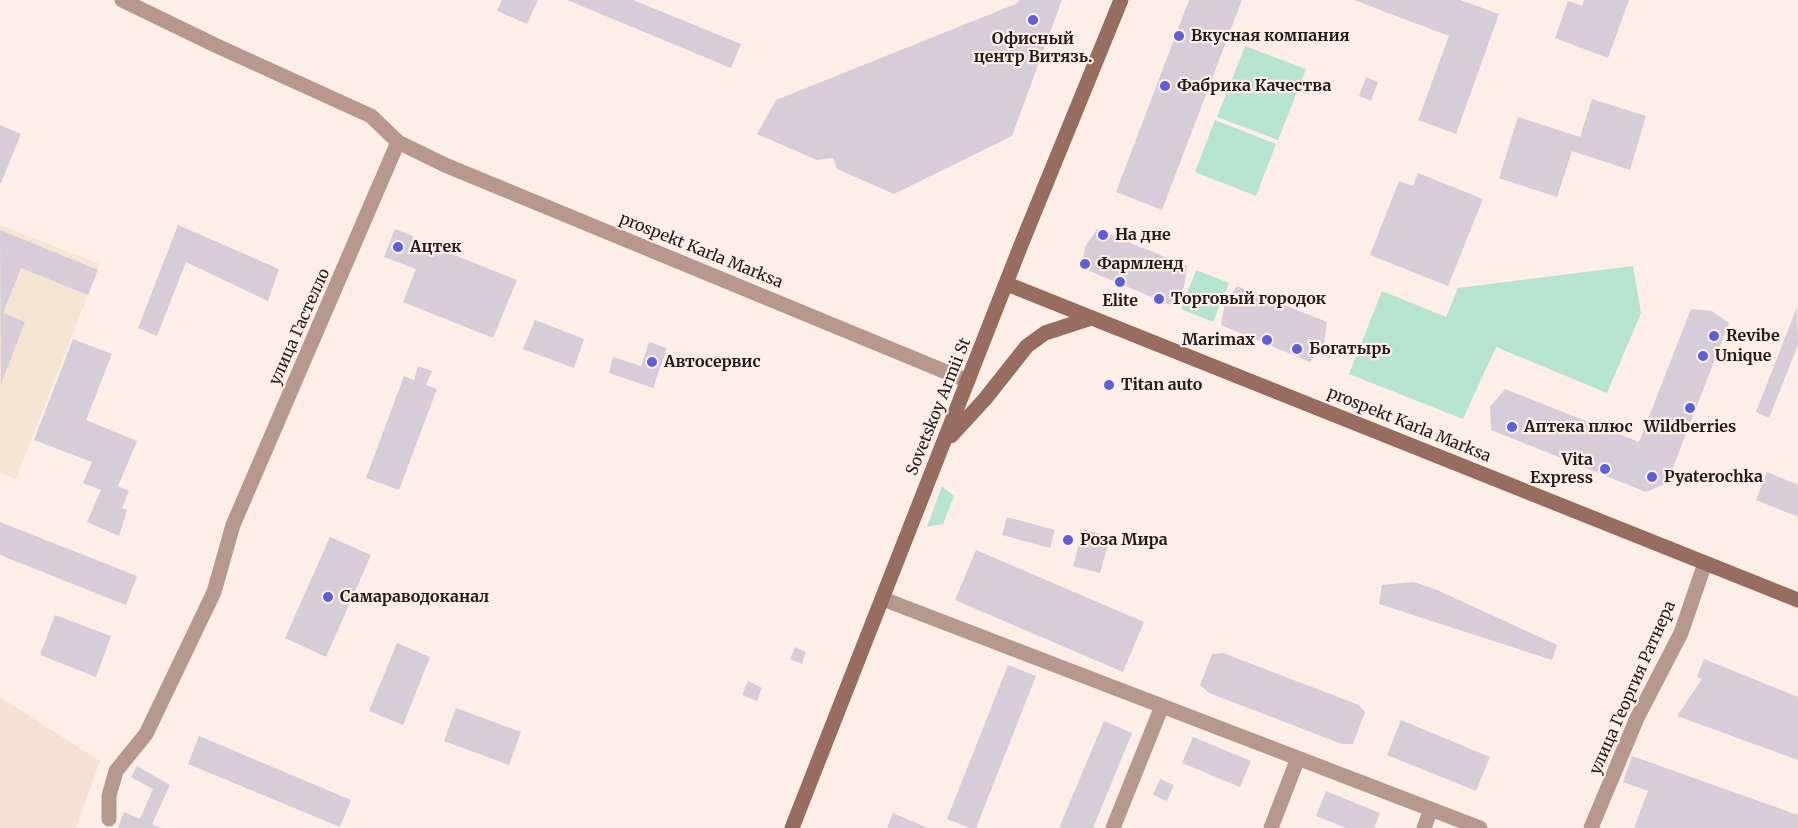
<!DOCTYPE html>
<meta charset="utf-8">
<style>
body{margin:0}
canvas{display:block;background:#fdeee8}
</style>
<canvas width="1798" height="828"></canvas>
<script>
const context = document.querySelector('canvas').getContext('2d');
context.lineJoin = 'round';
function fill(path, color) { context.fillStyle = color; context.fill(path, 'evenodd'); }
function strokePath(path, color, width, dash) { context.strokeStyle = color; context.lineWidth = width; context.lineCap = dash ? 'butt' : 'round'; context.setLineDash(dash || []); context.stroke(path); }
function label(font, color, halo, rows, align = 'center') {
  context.font = font + ' Merriweather,serif'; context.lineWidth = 4.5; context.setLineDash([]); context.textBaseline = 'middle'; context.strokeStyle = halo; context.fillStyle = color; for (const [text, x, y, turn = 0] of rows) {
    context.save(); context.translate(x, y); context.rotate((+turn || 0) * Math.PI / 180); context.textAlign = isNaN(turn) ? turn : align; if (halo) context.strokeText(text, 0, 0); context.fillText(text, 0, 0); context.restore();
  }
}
fill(new Path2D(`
 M0,697L100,761L76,828H0Z`), '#f7e1d7');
fill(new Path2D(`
 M0,225L100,264L16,479L0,473Z`), '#f5e5d3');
fill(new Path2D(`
 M1245,46L1306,69L1278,140L1217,117Z
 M1215,120L1276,144L1256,196L1195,172Z
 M1633,266L1641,313L1607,393L1496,347L1463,419L1349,374L1382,291L1446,317L1458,288Z
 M1196,270L1229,283L1213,322L1181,309Z
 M942,486L954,496L943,524L927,527Z`), '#b7e4cf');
fill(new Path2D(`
 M502,0H538L527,24L497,11Z
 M567,0H633L741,44L731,68Z
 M1019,0H1062L1012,136L894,194L837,169L833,158L817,160L757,134L776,100L1018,3Z
 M1189,0H1242L1162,210L1116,192Z
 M1354,0H1460L1499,14L1456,134L1418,120L1449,36Z
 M1584,0H1629L1608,58L1555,38L1568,1L1582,6Z
 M1366,77L1378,82L1371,101L1359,96Z
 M1592,99L1646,116L1630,170L1572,151L1557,197L1499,178L1518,117L1580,137Z
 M0,125L21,134L1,183H0Z
 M1418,173L1483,199L1448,286L1370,255L1399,181L1413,186Z
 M178,225L279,269L268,301L186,262L157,336L138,328Z
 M395,229L413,236L412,238L517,280L493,338L403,302L416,269L384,257Z
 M1097,229L1187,266L1184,287L1171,305L1082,268L1085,247Z
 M0,230L98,270L88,295L21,268L3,313L25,322L1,384Z
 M1237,286L1327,322L1324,344L1310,362L1221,325L1225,303Z
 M1797,307L1798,345L1769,418L1756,412Z
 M1691,309L1712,311L1729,323L1667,483L1646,492L1491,430L1490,407L1505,389L1639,442Z
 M535,320L584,339L574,368L523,349Z
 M73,339L112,354L86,420L137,441L118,486L129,491L122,508L127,510L119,536L87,522L101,490L83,483L92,462L34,440Z
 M649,342L667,348L653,388L609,373L613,357L641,366Z
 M418,366L432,371L426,385L437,389L399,490L366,478L404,376L414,380Z
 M1767,472L1798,485V517L1756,500Z
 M1007,517L1055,530L1050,548L1002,535Z
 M0,522L137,576L126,605L0,555Z
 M1083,529L1110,537L1100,573L1073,566Z
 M330,537L371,555L326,657L285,638Z
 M976,550L1144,622L1123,672L955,600Z
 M1414,582L1437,590L1557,645L1552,660L1379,604L1382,585Z
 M55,615L111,636L96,677L40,655Z
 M397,643L430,657L403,725L369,711Z
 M795,647L806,652L802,664L790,659Z
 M1223,653L1359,705L1365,712L1353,744H1342L1209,693L1200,685L1212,654Z
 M1704,659L1798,697V760L1677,716L1702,679L1697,677Z
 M1008,665L1036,676L976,828H970L947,819Z
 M748,681L762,688L757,701L742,695Z
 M456,708L521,732L509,765L444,741Z
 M1401,720L1490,757L1476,791L1387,755Z
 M1104,721L1132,733L1093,828H1059Z
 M199,736L351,800L340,827L188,764Z
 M1193,737L1251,761L1240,787L1182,763Z
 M1632,756L1798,815V828H1634L1648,791L1623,782Z
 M137,766L170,785L152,824L161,828H118L124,812L140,819L153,789L131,777Z
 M1160,779L1174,785L1167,801L1153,795Z
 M1326,791L1380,813L1374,828H1346L1316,816Z
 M893,813L928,828H887Z`), '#d7cdd8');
strokePath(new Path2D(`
 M122,0L217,46L371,116L398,142L445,165L968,381
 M883,599L1480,828
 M109,819V796L116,771L146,734L214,592L233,525L398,142
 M1113,828L1162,706
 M1271,828L1298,758
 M1424,828L1431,809
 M1591,828L1637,718L1681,633L1705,563`), '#b6988f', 15);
strokePath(new Path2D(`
 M1007,284L1798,600
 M951,436L985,399L1027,346L1045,333L1091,318
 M792,828L1021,245L1121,0`), '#976d60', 15);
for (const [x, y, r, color] of [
 [1033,20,6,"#5b60d8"],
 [1179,36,6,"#5b60d8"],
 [1165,86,6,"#5b60d8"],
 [1103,235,6,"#5b60d8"],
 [398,247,6,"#5b60d8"],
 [1085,264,6,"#5b60d8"],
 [1120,282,6,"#5b60d8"],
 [1159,299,6,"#5b60d8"],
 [1714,336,6,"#5b60d8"],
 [1267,340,6,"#5b60d8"],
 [1297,349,6,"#5b60d8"],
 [1703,356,6,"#5b60d8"],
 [652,362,6,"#5b60d8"],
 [1109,385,6,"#5b60d8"],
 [1690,408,6,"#5b60d8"],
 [1512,427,6,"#5b60d8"],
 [1605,469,6,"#5b60d8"],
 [1652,477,6,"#5b60d8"],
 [1068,540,6,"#5b60d8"],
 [328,597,6,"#5b60d8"]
]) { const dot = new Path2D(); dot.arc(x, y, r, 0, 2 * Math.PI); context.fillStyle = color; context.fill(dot); strokePath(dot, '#fdeee8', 2); }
label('bold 16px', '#211c1a', '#fdeee8', [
 ["Вкусная компания",1191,36],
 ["Офисный",1033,39,"center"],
 ["центр Витязь.",1033,57,"center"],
 ["Фабрика Качества",1177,86],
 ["На дне",1115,235],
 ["Ацтек",410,247],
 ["Фармленд",1097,264],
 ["Торговый городок",1171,299],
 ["Elite",1120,301,"center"],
 ["Revibe",1726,336],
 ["Marimax",1255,340,"right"],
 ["Богатырь",1309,349],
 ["Unique",1715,356],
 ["Автосервис",664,362],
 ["Titan auto",1121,385],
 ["Аптека плюс",1524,427],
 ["Wildberries",1690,427,"center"],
 ["Vita",1593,460,"right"],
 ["Express",1593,478,"right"],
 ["Pyaterochka",1664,477],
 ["Роза Мира",1080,540],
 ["Самараводоканал",340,597]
], 'left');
label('16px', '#211c1a', '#fdeee8', [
 ["prospekt Karla Marksa",701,251,22],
 ["улица Гастелло",300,327,-66],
 ["Sovetskoy Armii St",939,407,-68],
 ["prospekt Karla Marksa",1409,425,22],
 ["улица Георгия Ратнера",1633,688,-66]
]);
</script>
